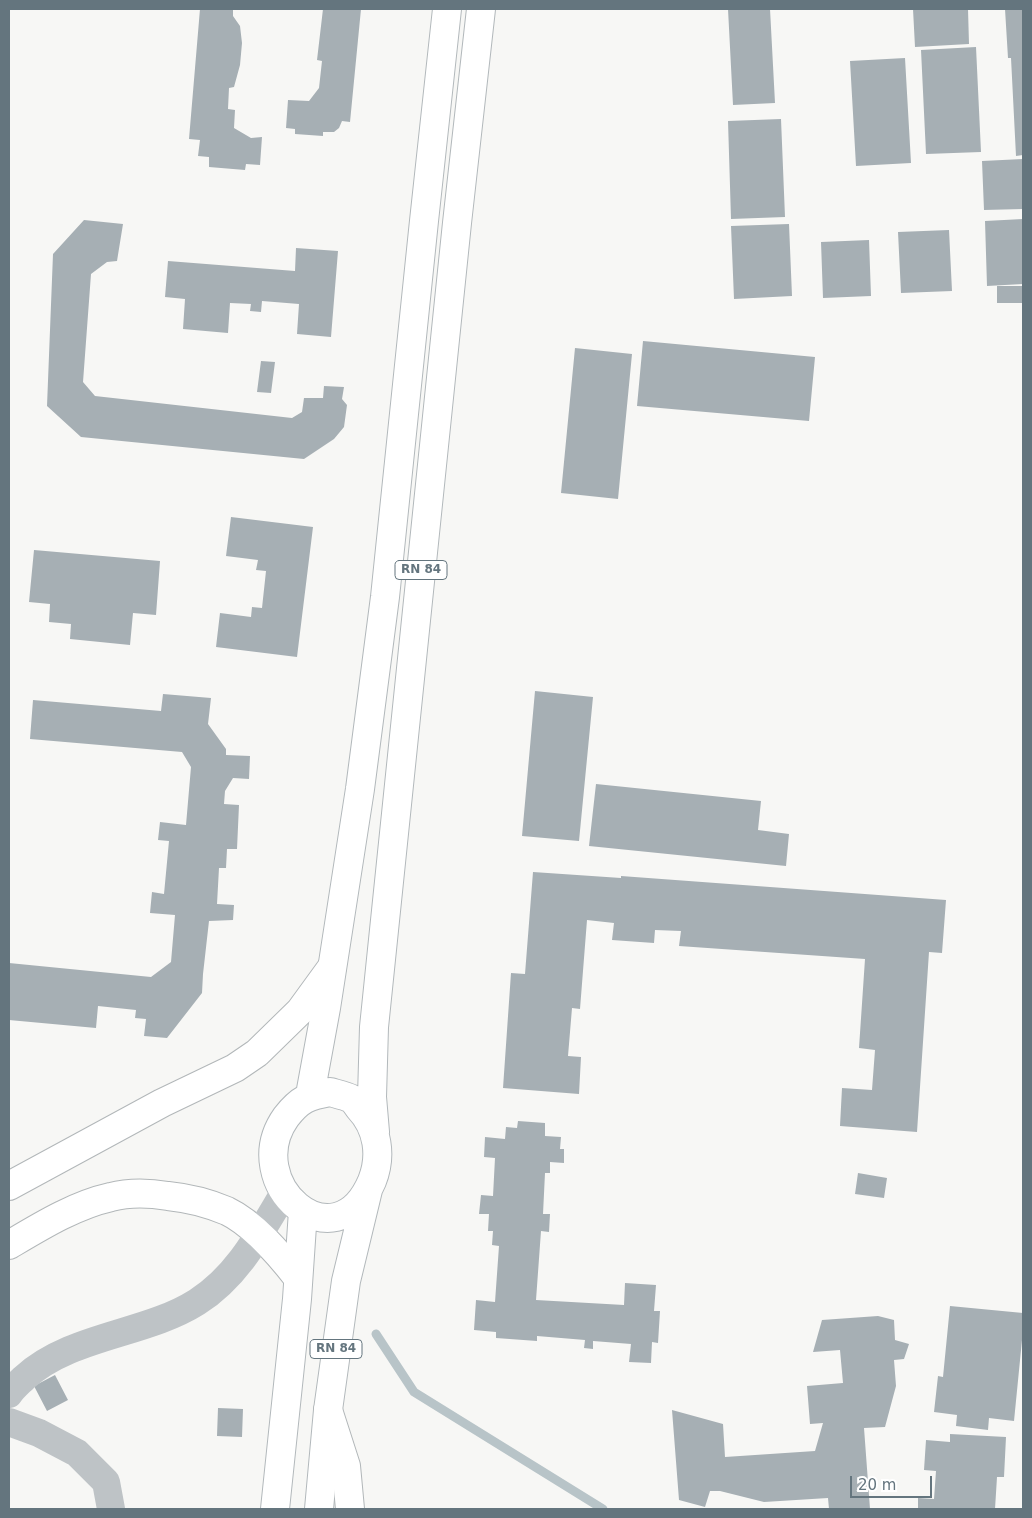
<!DOCTYPE html>
<style>
body{margin:0}
#map{position:relative;width:1032px;height:1518px;overflow:hidden;background:#f7f7f5;font-family:"DejaVu Sans",sans-serif}
canvas{display:block}
.frame{position:absolute;inset:0;border:10px solid #64757e;pointer-events:none}
.scale{position:absolute;left:850px;top:1476px;width:82px;height:22px;box-sizing:border-box;border:2px solid #64757e;border-top:0;padding-left:6px;font-size:15px;line-height:18px;white-space:nowrap;color:#64757e;-webkit-text-stroke:4px #fff;paint-order:stroke}
</style>
<div id="map">
<canvas width="1032" height="1518"></canvas>
<div class="frame"></div>
<div class="scale">20 m</div>
</div>
<script>
const context = document.querySelector('canvas').getContext('2d');
context.lineJoin = 'round';
function strokePath(path, color, width, dash) { context.strokeStyle = color; context.lineWidth = width; context.lineCap = dash ? 'butt' : 'round'; context.setLineDash(dash || []); context.stroke(path); }
function fill(path, color) { context.fillStyle = color; context.fill(path, 'evenodd'); }
function label(font, color, halo, rows, align = 'center') {
  context.font = font + ' "DejaVu Sans",sans-serif'; context.lineWidth = 5; context.setLineDash([]); context.textBaseline = 'middle'; context.strokeStyle = halo; context.fillStyle = color; for (const [text, x, y, turn = 0] of rows) {
    context.save(); context.translate(x, y); context.rotate((+turn || 0) * Math.PI / 180); context.textAlign = isNaN(turn) ? turn : align; if (halo) context.strokeText(text, 0, 0); context.fillText(text, 0, 0); context.restore();
  }
}
strokePath(new Path2D(`
 M376,1334L414,1392L603,1509`), '#b8c4c8', 9);
fill(new Path2D(`
 M200,9H233V16L240,26L242,43L240,65L234,87L229,88L228,109L235,110L234,128L251,138L262,137L260,165L246,164L245,170L209,167V157L198,156L200,140L189,139Z
 M323,9H361L350,122L342,121L339,128L334,132H323V136L295,134V129L286,128L288,100L309,101L319,88L322,61L317,60Z
 M728,9H770L775,103L733,105Z
 M913,9H968L969,44L915,47Z
 M1005,9H1023V155L1016,156L1011,58H1008Z
 M976,47L981,152L926,154L921,50Z
 M905,58L911,163L856,166L850,61Z
 M781,119L785,217L731,219L728,121Z
 M1023,159V209L984,210L982,161Z
 M1023,219V284L987,286L985,221Z
 M84,220L123,224L117,261L107,262L91,274L83,382L95,396L292,418L302,412L304,398H323L324,386L344,387L342,399L347,405L344,427L334,439L304,459L81,437L47,406L53,254Z
 M789,224L792,296L734,299L731,226Z
 M949,230L952,291L901,293L898,232Z
 M869,240L871,296L823,298L821,242Z
 M296,248L338,251L331,337L297,334L299,304L262,301L261,312L250,311L251,304L230,303L228,333L183,329L185,299L165,297L168,261L295,271Z
 M997,286H1023V303H997Z
 M643,341L815,357L809,421L637,406Z
 M575,348L632,354L618,499L561,493Z
 M261,361L275,362L271,393L257,392Z
 M231,517L313,527L297,657L216,647L220,613L251,617L252,607L262,608L266,571L256,570L258,560L226,556Z
 M34,550L160,561L156,615L133,613L130,645L70,639L71,624L49,622L50,604L29,602Z
 M535,691L593,697L579,841L522,836Z
 M163,694L211,698L208,724L226,749V755L250,756L249,779L233,778L225,791L224,804L239,805L237,849H227L226,868H219L217,904L234,905L233,920L209,921L203,974L202,993L167,1038L144,1036L146,1019L135,1018L136,1010L98,1006L96,1028L9,1020V963L151,977L171,962L175,915L150,913L152,892L164,894L169,841L158,840L160,822L186,825L191,767L182,752L30,739L33,700L161,711Z
 M596,784L761,801L758,830L789,834L786,866L589,846Z
 M533,872L621,878V876L946,900L942,953L929,952L917,1132L840,1126L842,1088L872,1090L875,1050L859,1048L865,959L679,946L681,931L655,930L654,943L612,940L614,923L587,920L580,1009L572,1008L568,1056L581,1057L579,1094L503,1088L511,973L525,974Z
 M518,1121L545,1123V1136L561,1137L560,1149H564V1163L550,1162V1173H545L543,1214H550L549,1232L541,1231L536,1300L624,1305L625,1283L656,1285L654,1311H660L658,1343L652,1342L651,1363L629,1362L631,1344L593,1341V1349L584,1348L585,1340L537,1336V1341L496,1338V1332L474,1330L476,1300L495,1302L499,1246L492,1245L493,1231H488L489,1214H479L481,1195L493,1196L495,1158L484,1157L485,1137L505,1139L506,1127L517,1128Z
 M858,1173L887,1178L884,1198L855,1194Z
 M950,1306L1023,1313V1330L1014,1421L989,1418L988,1430L956,1426L957,1415L934,1412L938,1376L943,1377Z
 M878,1316L894,1320L895,1340L909,1344L904,1359L894,1360L896,1386L885,1427L864,1428L870,1509H829L828,1498L764,1502L720,1491H710L705,1507L679,1500L672,1410L723,1424L725,1457L815,1451L823,1423L810,1424L807,1386L843,1383L840,1350L813,1352L822,1320Z
 M55,1375L68,1400L47,1411L34,1386Z
 M218,1408L243,1409L242,1437L217,1436Z
 M950,1434L1006,1437L1004,1477H997L995,1509H918V1498L934,1499L936,1471L924,1470L926,1440L950,1442Z`), '#a6afb4');
const major = new Path2D(`
 M330,1092C337,1094 346,1096 352,1099C354,1101 357,1105 359,1108C378,1128 382,1156 372,1181C335,1268 239,1183 286,1117C300,1099 308,1096 330,1092Z
 M310,1095L326,1008L360,789L385,597L424,221L447,9
 M375,1132L372,1097L374,1027L457,223L481,9
 M275,1509L297,1299L303,1211
 M319,1509L328,1410L346,1281L368,1190`);
const highway = new Path2D(`
 M9,1186L162,1103L235,1068L257,1053L300,1011L332,967
 M9,1245C41,1226 75,1205 111,1197C130,1192 150,1193 168,1196C188,1198 208,1203 227,1211C254,1224 280,1255 298,1278
 M328,1410L346,1466L350,1509`);
strokePath(major, '#b2b8bb', 30);
strokePath(highway, '#b2b7b9', 30);
strokePath(new Path2D(`
 M9,1394C13,1388 19,1383 24,1378C71,1335 145,1335 197,1302C238,1276 260,1233 284,1193
 M9,1422L39,1433L77,1453L106,1482L111,1509`), '#bec3c6', 28);
strokePath(major, '#fff', 28);
strokePath(highway, '#fff', 28);
for (const [x, y, w] of [
 [421,570,52],
 [336,1349,52]
]) { const box = new Path2D(); box.roundRect(x - w / 2, y - 9.5, w, 19, 4); context.fillStyle = '#fff'; context.fill(box); strokePath(box, '#64757e', 1); }
label('bold 12px', '#64757e', null, [
 ["RN 84",421,570],
 ["RN 84",336,1349]
]);
</script>
